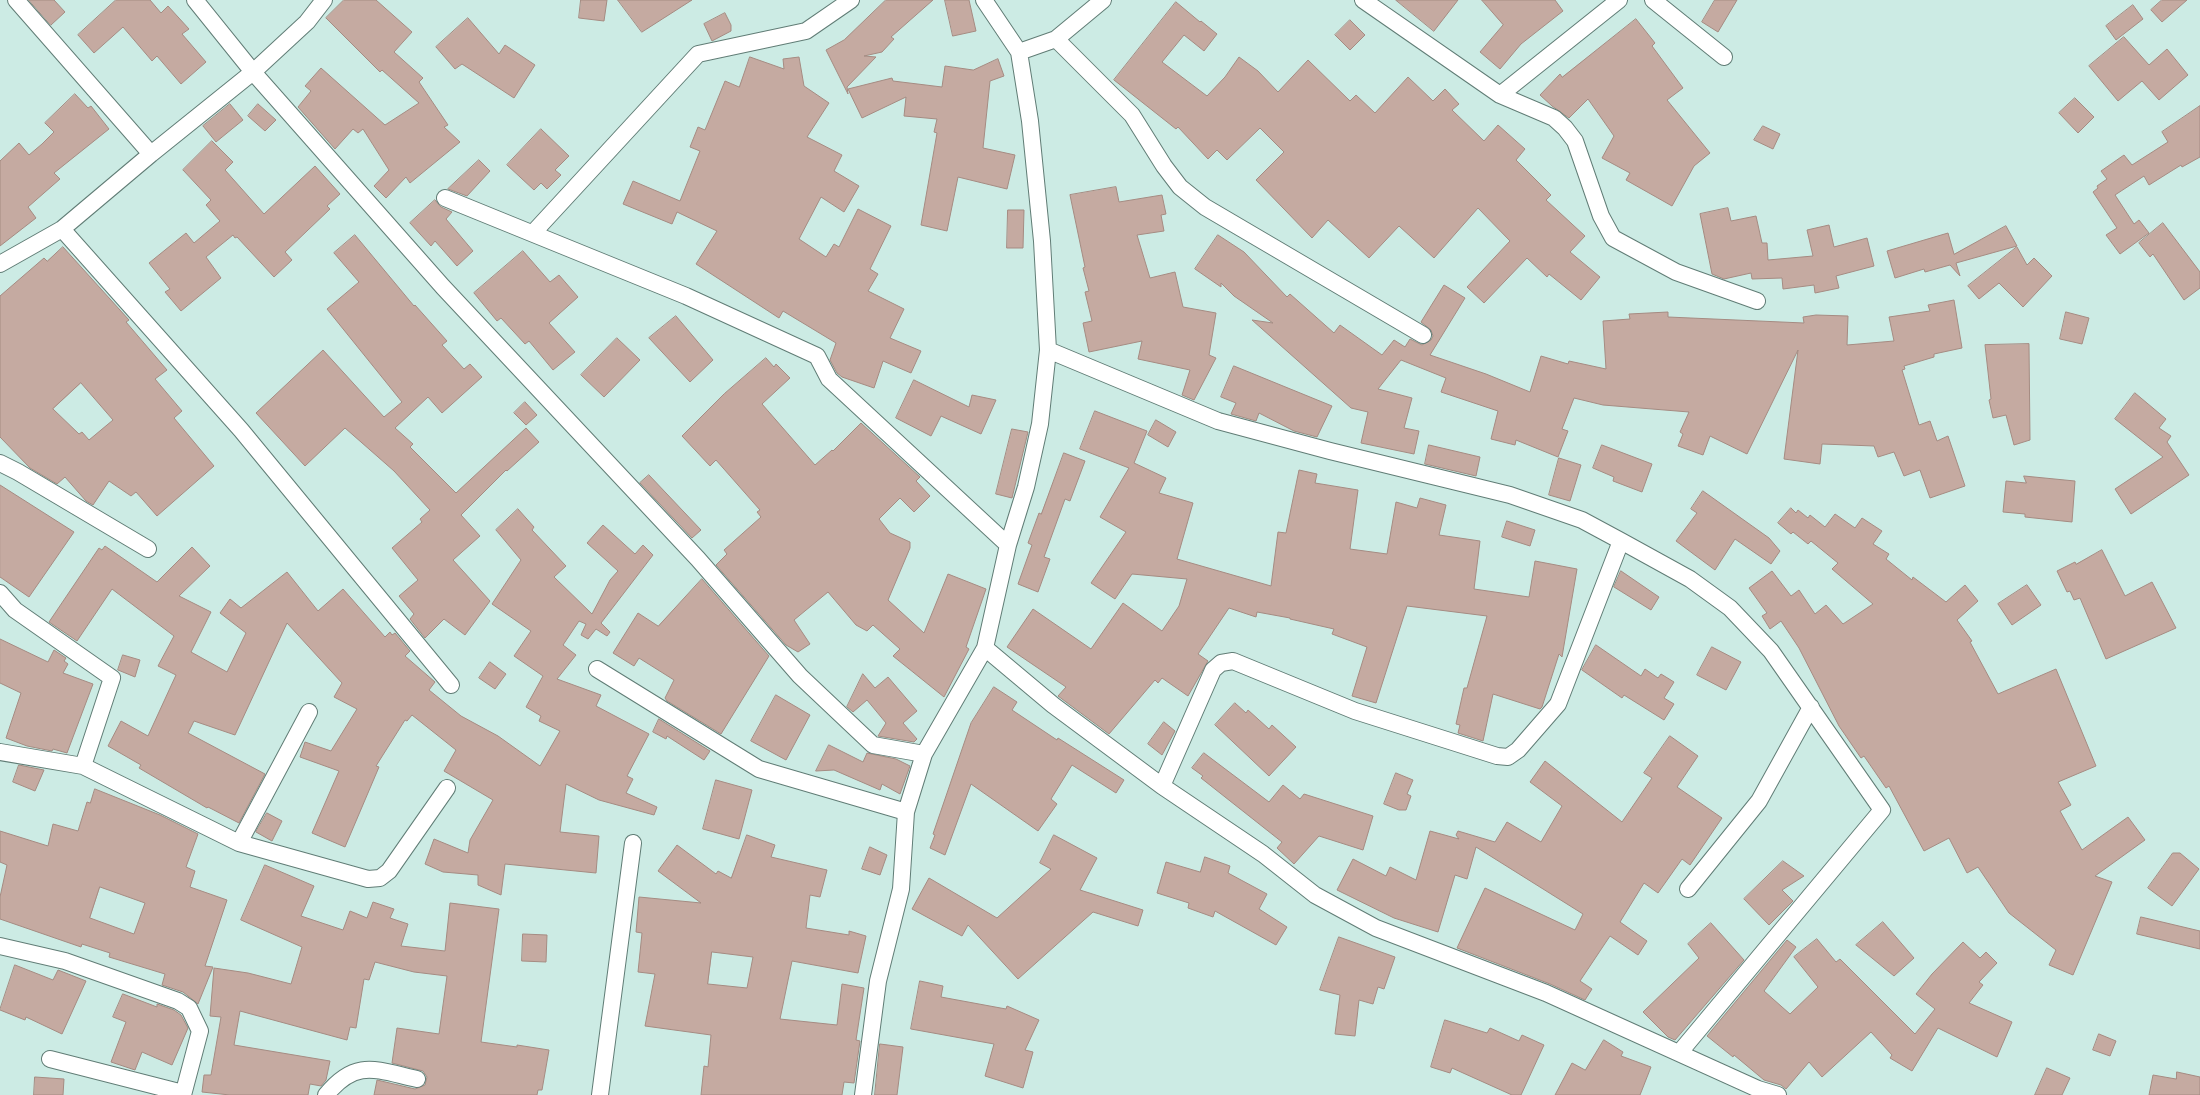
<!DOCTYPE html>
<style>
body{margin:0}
canvas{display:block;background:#ccebe4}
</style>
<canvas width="2200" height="1095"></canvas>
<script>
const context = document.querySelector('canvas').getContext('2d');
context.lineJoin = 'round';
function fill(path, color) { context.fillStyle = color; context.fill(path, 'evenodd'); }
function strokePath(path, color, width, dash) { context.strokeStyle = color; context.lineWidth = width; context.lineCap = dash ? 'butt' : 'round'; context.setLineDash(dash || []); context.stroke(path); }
const building = new Path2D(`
 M29,0H54L65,12L51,25Z
 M116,0H150L161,13L168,6L189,29L182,34L206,62L181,84L157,56L152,61L123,27L94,53L78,35Z
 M344,0H376L412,32L394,52L423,78L419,82L448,125L444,127L460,142L410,183L406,177L386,198L374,186L389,170L363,129L358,133L353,129L335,149L298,107L311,91L305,86L321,68L385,125L419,103L382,70L380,72L326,18Z
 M581,0H607L604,21L579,18Z
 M618,0H692L642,32Z
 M886,0H933L891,37L894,39L882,52L864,56L876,57L847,87L848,94L826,50L844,40Z
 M945,0H969L976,31L953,36Z
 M1396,0H1458L1434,31Z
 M1482,0H1555L1563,11L1521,44L1500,69L1480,52L1503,25Z
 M1715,0H1737L1718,32L1702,22Z
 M2162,0H2187L2162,22L2151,10Z
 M1176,2L1200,22L1201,21L1217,34L1204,51L1184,35L1162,62L1207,96L1225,77L1239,57L1258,71L1278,92L1308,60L1350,101L1356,95L1375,113L1408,77L1433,101L1445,89L1459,104L1452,110L1484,141L1498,125L1525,149L1516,160L1551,195L1546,200L1585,236L1570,252L1600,277L1581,300L1549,274L1547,277L1527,258L1484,303L1467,287L1510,241L1478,208L1434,258L1399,226L1369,258L1328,220L1312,238L1256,180L1284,152L1260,128L1227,160L1217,150L1208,159L1178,127L1176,129L1114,80Z
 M2133,5L2143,19L2116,40L2106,26Z
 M725,13L731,25V31L712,41L704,24Z
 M468,18L499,54L505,45L535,65L514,98L462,64L455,69L436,47Z
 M1636,19L1655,43L1652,46L1683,88L1667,100L1710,153L1694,166L1672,206L1626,180L1630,173L1602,158L1614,136L1588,99L1569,118L1552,106L1540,95L1560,74L1562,77Z
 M1350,20L1365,35L1350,50L1335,35Z
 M2124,37L2149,65L2167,49L2188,75L2159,100L2142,81L2118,101L2089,66Z
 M750,57L784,69L783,59L799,57L804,86L829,103L807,137L842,155L834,171L859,186L844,212L821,197L799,239L826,257L834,244L839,247L858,209L891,226L870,269L878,274L868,291L904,309L890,338L921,351L911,373L883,361L874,388L842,377L837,373L830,360L836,343L783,311L779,318L696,264L717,231L677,212L672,224L623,204L633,181L680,201L700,151L690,147L698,127L705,130L725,81L739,87Z
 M998,59L1004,76L990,81L983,148L1015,155L1007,189L958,177L947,231L921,225L937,133L934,132L937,119L904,116L906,97L862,118L848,89L892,78L893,81L942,87L945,66L973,70Z
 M75,94L88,108L91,106L109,129L54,173L60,179L28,207L36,218L0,246V161L19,143L29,155L42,144L54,132L45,123Z
 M2075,98L2094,117L2078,133L2059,113Z
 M230,104L243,120L216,142L203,126Z
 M258,104L276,120L265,131L248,116Z
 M2200,106V157L2182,167L2181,165L2149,185L2144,176L2115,195L2134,224L2139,220L2149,233L2120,254L2106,235L2117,228L2093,192L2098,188L2097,186L2107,179L2101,171L2124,155L2132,165L2168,142L2162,132Z
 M1763,126L1780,134L1773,149L1754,140Z
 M541,129L569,156L555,170L561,175L547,189L541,183L534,190L507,165Z
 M212,141L233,162L225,170L264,214L315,166L340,194L327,206L330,209L285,252L292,260L274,277L237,237L235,238L233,235L206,257L221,278L181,311L165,292L170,289L149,263L186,233L194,243L220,221L206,205L211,200L183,170Z
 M479,160L490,171L467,196L448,189Z
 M1116,187L1119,202L1162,195L1166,214L1161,215L1164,231L1137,235L1150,278L1175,272L1183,307L1216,313L1209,355L1216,358L1194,400L1182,395L1190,370L1138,359L1142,341L1089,352L1083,323L1092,321L1085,292L1089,291L1083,268L1085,267L1070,195Z
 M435,200L441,207L452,212L446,219L473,251L457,266L435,241L431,246L410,223Z
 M1728,208L1731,221L1756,216L1762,243H1767L1768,260L1813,256L1807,230L1829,225L1834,247L1867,238L1874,266L1836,276L1839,288L1815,293L1814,285L1783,289L1782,278L1752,279L1751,273L1724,279L1712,274L1700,214Z
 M1008,210H1024L1023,248H1007Z
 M2163,223L2200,272V288L2184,300L2153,254L2150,257L2139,243Z
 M2006,226L2017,246L1956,263L1960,276L1950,265L1925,272L1924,269L1895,278L1887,251L1948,233L1954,254Z
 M355,235L414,306L415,305L447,341L442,345L464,369L470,364L482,377L442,413L428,397L395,428L413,444L410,447L456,493L526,428L539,442L507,471L506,470L461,515L480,536L453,560L490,601L465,635L444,619L425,638L410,619L414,614L399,596L418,580L392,548L422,522L420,519L430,510L394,471L345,428L305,466L256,413L323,350L384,417L402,402L327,309L359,282L334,253Z
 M1218,235L1244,252L1287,297L1290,294L1334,333L1340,325L1382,355L1394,340L1405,347L1410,339L1422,345L1431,340L1433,336L1431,330L1421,322L1444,285L1465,298L1430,355L1486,374L1530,392L1541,356L1568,364L1569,361L1606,369L1603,321L1630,319L1629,314L1668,312V317L1804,323L1803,317L1816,315L1848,316L1847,345L1894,341L1889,317L1930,311L1928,305L1954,300L1962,348L1934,354V357L1904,366L1905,369L1902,370L1919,425L1930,421L1937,441L1948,436L1965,486L1930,498L1920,470L1904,476L1894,452L1878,457L1874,446L1822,444L1820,464L1784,459L1798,350L1747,454L1710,436L1703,455L1678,446L1683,434L1680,432L1689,412L1603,405L1574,398L1562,429L1568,431L1558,457L1516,440L1515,445L1491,439L1498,411L1441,392L1446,378L1401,360L1378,389L1412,398L1404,428L1419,431L1414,454L1361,443L1368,412L1351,408L1252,320L1273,323L1234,296L1221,283V287L1195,269Z
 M63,247L129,320L126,322L167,370L155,379L182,411L174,418L214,466L157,516L136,492L131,496L109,481L93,505L86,501L65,477L57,484L30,468L0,437V296L44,258L47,261ZM81,383L113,420L89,440L82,432L79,434L53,409Z
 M2017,247L2027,265L2034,258L2052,276L2023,307L1999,283L1979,299L1968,286Z
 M523,251L550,282L559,275L578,297L549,323L575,352L553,370L529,341L525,344L501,318L497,321L474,293Z
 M2066,312L2089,318L2082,344L2060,339Z
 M676,316L713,360L690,382L649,338Z
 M617,338L640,360L604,397L581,375Z
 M2029,344L2030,440L2014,445L2006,415L1993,418L1989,400L1991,399L1985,345Z
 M766,358L774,367L776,364L790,378L762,404L815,465L832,450L833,451L861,423L920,477L916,481L930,496L914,512L900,498L879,519L890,533L910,542V548L888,600L924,633L948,574L986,589L966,647L969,649L944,697L893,656L900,649L873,625L867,631L856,625L828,592L794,620L810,644L798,652L786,645L716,565L727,554L724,550L761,517L757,512L760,510L716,460L710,466L682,436L724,394Z
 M1234,366L1332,406L1317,437L1294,431L1259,413L1256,421L1231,414L1236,403L1221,397Z
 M914,380L969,407L972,395L996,400L981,434L941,416L931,436L896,418Z
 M2135,393L2166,419L2159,428L2171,436L2167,442L2189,475L2131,514L2115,489L2163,457L2115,419Z
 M525,402L537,415L526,425L514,413Z
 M1095,411L1147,431L1134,463L1166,478L1159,493L1193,503L1177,559L1271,586L1278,532L1286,533L1299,470L1317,474L1315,483L1358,490L1350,549L1387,554L1396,502L1417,508L1420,498L1446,505L1439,535L1480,541L1474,589L1529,597L1535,561L1577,569L1562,657L1559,654L1542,707L1540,709L1493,694L1483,741L1458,733L1460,725L1456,724L1464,688H1467L1487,616L1407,606L1376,703L1352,696L1367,647L1332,634L1334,629L1290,619V618L1257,612L1256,617L1229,608L1198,654L1208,661L1188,696L1162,678L1158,683L1155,680L1109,734L1058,696L1066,687L1007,647L1033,609L1091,649L1123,603L1162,631L1179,606L1187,579L1132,574L1115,599L1091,583L1126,532L1100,517L1129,468L1080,449Z
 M1156,420L1176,432L1168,447L1148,435Z
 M1012,429L1028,432L1012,498L996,494Z
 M1429,445L1480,457L1476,476L1425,464Z
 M1602,445L1652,464L1642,492L1613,481L1614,477L1593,468Z
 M1064,453L1085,461L1070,501L1065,499L1044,557L1050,559L1038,592L1018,584L1032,545L1028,543L1039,513L1041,514Z
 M1559,458L1581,465L1570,501L1549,495Z
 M649,475L701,530L692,538L640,483Z
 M2024,476L2075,481L2072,522L2025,517V514L2003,512L2006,481L2026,483Z
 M0,485L74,532L29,597L0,577Z
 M1703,491L1769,538L1780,551L1771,564L1735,539L1715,570L1676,541L1697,513L1691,509Z
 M1791,508L1796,513L1798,510L1808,518L1810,515L1825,527L1835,514L1855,528L1862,518L1882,531L1873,544L1889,554L1886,559L1912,580L1913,577L1946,602L1965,585L1978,601L1957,620L1972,641L1970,642L1998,694L2056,669L2096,766L2058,782L2071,805L2060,811L2082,850L2128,817L2145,840L2095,876L2112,882L2073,975L2049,965L2056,950L2009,913L1978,867L1967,873L1949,838L1924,851L1889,786L1886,788L1864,756L1861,758L1839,726L1799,648L1781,621L1770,629L1762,616L1767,613L1749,588L1772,571L1791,596L1799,590L1815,614L1826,605L1843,624L1873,604L1832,569L1838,563L1811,541L1808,544L1793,532L1791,534L1778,523Z
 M518,509L534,527L532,530L566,566L554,577L592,614L610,580L618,571L587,543L603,525L635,554L643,545L653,555L601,623L610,632L607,636L596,629L588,639L581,635L586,624L579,621L563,645L576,655L557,679L601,695L596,706L649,734L627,776L633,779L626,793L657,807L654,815L599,800L566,784L560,832L599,836L596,873L505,864L501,895L478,885V875L443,872L425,864L434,839L468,853L470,840L493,800L444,771L456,750L412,715L407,721L405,720L376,766L379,767L345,847L312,833L339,771L300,757L305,742L331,751L357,709L334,697L342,683L287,623L235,735L194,721L188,733L265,774L239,823L208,807L207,808L139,768L141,765L108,746L121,721L148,736L176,675L158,666L174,636L112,589L77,641L49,622L99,548L102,550L105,546L157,582L192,547L210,566L179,596L211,612L191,652L227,672L246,633L220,613L230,599L241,608L287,572L318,611L343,589L385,637L390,632L392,635L395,633L410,651L405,656L435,682L429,690L461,716L498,736L540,766L560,731L539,721L541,716L526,707L543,676L514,656L531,631L492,604L521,560L496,530Z
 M1507,521L1535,530L1530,546L1502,537Z
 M2102,550L2125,596L2152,582L2176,628L2106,659L2080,598L2074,600L2070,591L2067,592L2057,571L2075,562L2076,564Z
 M1621,571L1659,597L1651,610L1614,587Z
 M702,579L769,656L721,734L667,701L665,698L674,680L639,658L634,666L613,653L638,613L658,626Z
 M2027,585L2041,605L2012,625L1998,604Z
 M0,639L48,662L54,650L66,658L64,661L68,664L63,673L93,684L67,753L53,749L52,751L27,746L6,738L21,693L0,683Z
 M1596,645L1641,676L1645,669L1658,678L1661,674L1674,682L1664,698L1674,704L1664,720L1624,695L1622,698L1582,670Z
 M1712,647L1741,662L1726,690L1697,675Z
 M123,655L140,660L135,677L118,670Z
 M490,662L506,674L495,689L479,678Z
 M863,674L875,688L888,677L917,711L903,723L917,739L914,742L878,736L886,723L867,700L853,712L847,707Z
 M994,687L1017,702L1012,710L1057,740L1058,738L1124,780L1116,793L1072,765L1051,799L1057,804L1038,831L971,784L945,855L930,848L935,835L933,834L971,723Z
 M776,695L810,715L786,760L751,741Z
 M1235,703L1246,713L1248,710L1269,729L1272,725L1296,747L1269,776L1215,725Z
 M659,719L710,751L704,760L667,736L666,739L653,732Z
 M1164,722L1175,731L1162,755L1148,744Z
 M1670,736L1698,756L1677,787L1722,818L1690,865L1682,859L1658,893L1644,883L1620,922L1647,941L1638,955L1610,936L1580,981L1592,989L1585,1000L1550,984L1457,948L1485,888L1575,930L1583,914L1476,847L1467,879L1455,875L1438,932L1394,918L1337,890L1353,859L1386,876L1390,867L1416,880L1430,831L1459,839L1456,835L1458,831L1495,842L1507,822L1541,842L1562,806L1530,782L1545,761L1622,822L1652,778L1644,773Z
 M829,745L863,762L867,753L896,759L910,766L900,794L882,784L880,790L834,770L816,771Z
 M1204,753L1269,802L1283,785L1300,799L1304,794L1373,816L1363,850L1319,836L1294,864L1277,848L1282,842L1201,778L1203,776L1192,768Z
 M19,765L44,770L35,791L13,782Z
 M1396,773L1413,780L1407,794L1411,796L1406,810H1399L1384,804Z
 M716,780L752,790L739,839L703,829Z
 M95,789L160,815L198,834L186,867L195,871L190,887L227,900L205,966L213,967L198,1004L183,992L162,985L165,974L109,957L110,953L82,944L81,947L0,919V897L7,865L0,862V831L48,846L53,824L78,831L87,802L90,803ZM100,887L145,903L134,934L90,918Z
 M267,813L282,821L272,841L256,832Z
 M747,835L775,845L771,857L827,870L820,897L810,895L806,928L849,935V931L866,936L858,973L792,961L780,1019L837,1025L842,984L864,988L856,1040L860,1041L854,1083L844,1082L842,1095H701L704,1066L708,1067L711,1035L645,1026L655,974L638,972L642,933L636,932L639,897L701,903L658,871L677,845L716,874L718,871L731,878ZM712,952L753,957L747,988L708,984Z
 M1054,835L1097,858L1080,890L1143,910L1138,926L1093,912L1018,979L968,925L962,936L912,909L929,878L997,918L1051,869L1040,863Z
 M870,847L887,855L880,875L862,869Z
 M2173,853H2180L2199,869L2172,906L2148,888Z
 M1205,857L1230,866L1228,873L1267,894L1259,909L1287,927L1276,945L1215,911L1213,917L1188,908L1189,903L1157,893L1166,862L1200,872Z
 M1783,861L1804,876L1782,890L1793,901L1769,925L1744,899Z
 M265,865L314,886L301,916L343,930L350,911L367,918L373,902L394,909L390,918L408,924L401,946L445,951L450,903L499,909L481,1042L517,1047V1045L549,1050L542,1090H538L537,1095H374L377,1080L415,1089L425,1085L427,1077L423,1071L392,1063L397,1028L439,1034L447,976L414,972L375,962L369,980L364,979L356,1028L350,1027L347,1040L240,1011L234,1045L330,1061L326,1080L321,1086L310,1084L308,1095H230L202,1092L204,1075H211L221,1017L210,1016L214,968L248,973L291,984L302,947L241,920Z
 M2141,917L2200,931V949L2137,934Z
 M1883,922L1914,958L1894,976L1856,945Z
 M1711,923L1744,960L1675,1040L1668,1037L1643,1012L1699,958L1688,944Z
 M523,934L547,935L546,962L522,961Z
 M1339,937L1395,957L1384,989L1378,987L1373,1004L1359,1000L1355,1036L1335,1034L1340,995L1320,990Z
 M1817,939L1836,962L1840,959L1915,1034L1935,1009L1916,994L1932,974L1963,942L1980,958L1986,952L1997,963L1979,982L1983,985L1969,1003L2012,1022L1997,1057L1938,1028L1912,1071L1890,1058L1892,1055L1871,1032L1822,1077L1809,1062L1786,1089L1781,1085L1764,1080L1734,1055L1733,1057L1707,1036L1787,940L1796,947L1764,991L1790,1014L1818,987L1794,957Z
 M15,965L53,980L58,970L86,981L62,1034L26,1017L25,1020L0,1010Z
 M920,981L943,986L941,997L1006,1009L1007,1006L1039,1020L1025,1050L1033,1052L1023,1088L985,1076L994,1044L911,1029Z
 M123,994L157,1007V1004L174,1010L181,1015L188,1028L172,1065L142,1052L135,1070L111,1062L126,1022L113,1017Z
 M1445,1020L1487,1033L1490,1028L1519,1041L1522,1035L1544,1045L1521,1095H1512L1452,1068L1450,1073L1431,1067Z
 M2099,1034L2116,1041L2110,1056L2093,1050Z
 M1604,1040L1623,1052L1621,1056L1651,1067L1640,1095H1555L1572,1063L1585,1070Z
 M880,1044L903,1047L897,1095H875Z
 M2047,1068L2070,1078L2062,1095H2035Z
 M2177,1072L2200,1077V1095H2149L2153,1075L2176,1079Z
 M35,1077L64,1079L63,1095H34Z`);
fill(building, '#c5aaa1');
strokePath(building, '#a58b82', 1);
const street = new Path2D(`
 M16,0L151,154
 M195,0L253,72L443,287L698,559L800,676L873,745L924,754
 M1363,0L1500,95L1554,118L1565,128L1575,141L1601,216L1613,238L1676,272L1757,301
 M1653,0L1724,57
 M1056,39L1132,115L1164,166L1180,187L1205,207L1423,335
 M1019,52L1056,39L1103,0
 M1500,95L1619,0
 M445,198L686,296L817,356L829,379L1008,545
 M62,229L241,430L451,685
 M533,233L698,54L806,31L851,0
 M0,264L62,229L151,154L253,72L307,22L324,0
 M1048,350L1218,421L1330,451L1510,495L1582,520L1621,541L1690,579L1730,608L1771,651L1882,810L1680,1052
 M0,463L18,472L148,549
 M0,593L15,610L112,678L83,766
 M985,648L1053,705L1162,786L1263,854L1315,895L1376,928L1546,993L1758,1089L1778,1095
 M597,669L759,769L906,812
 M0,752L83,766L239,843L368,879L380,878L389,871L447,788
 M1162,786L1213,670L1221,663L1233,661L1355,711L1497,756L1508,757L1518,750L1558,704L1621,541
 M239,843L309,712
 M1688,889L1759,801L1811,707
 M0,946L65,961L178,1001L189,1008L200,1031L183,1095
 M50,1059L183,1093
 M326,1095C356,1058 376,1070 417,1079
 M600,1095L633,843
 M863,1095L878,981L901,889L906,812L924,754L985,648L1008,545L1026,487L1040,424L1048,350L1042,241L1030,121L1019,52L984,0`);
strokePath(street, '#617d76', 18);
strokePath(street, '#fff', 16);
</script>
